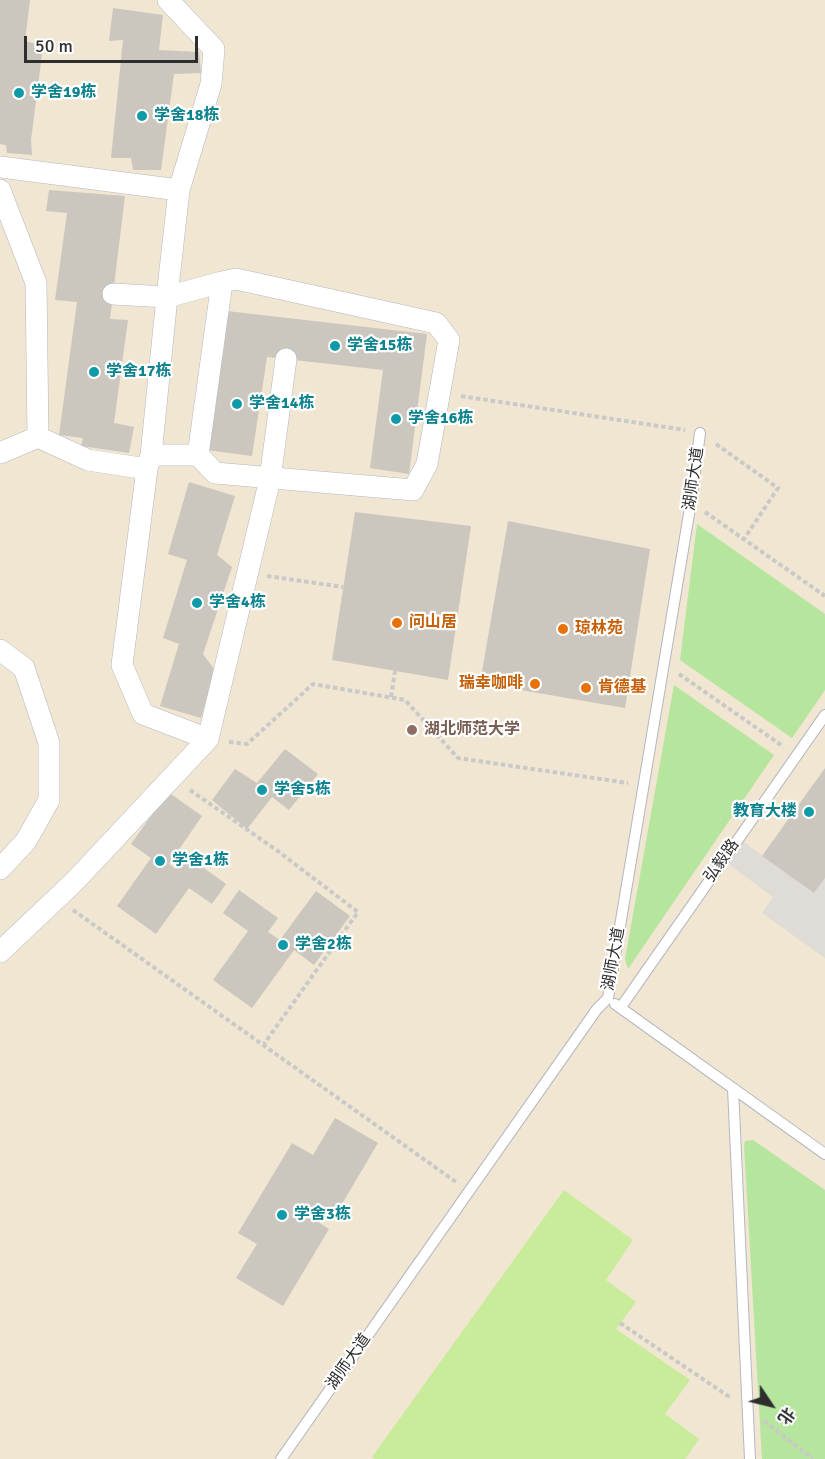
<!DOCTYPE html>
<meta charset="utf-8">
<style>
body{margin:0}
#map{position:relative;width:825px;height:1459px;overflow:hidden;background:#efe9e1;font-family:Signika,"Noto Sans SC",sans-serif}
canvas{display:block}
.north{position:absolute;left:741px;top:1375px;width:60px;height:60px;-webkit-text-stroke:4px #fff;paint-order:stroke;rotate:125deg;font-size:16px;font-weight:700;line-height:24px;text-align:center;color:#2e2e2e}
.north::after{content:'';display:block;margin:auto;width:21px;height:27px;background:#2e2e2e;clip-path:polygon(50% 0,100% 100%,50% 72%,0 100%)}
.scale{position:absolute;left:24px;top:36px;width:174px;height:27px;box-sizing:border-box;border:3px solid #2e2e2e;border-top:0;padding-left:8px;font-size:18px;line-height:21px;white-space:nowrap;color:#2e2e2e;-webkit-text-stroke:4px #fff;paint-order:stroke}
</style>
<div id="map">
<canvas width="825" height="1459"></canvas>
<div class="north">北</div>
<div class="scale">50 m</div>
</div>
<script>
const context = document.querySelector('canvas').getContext('2d');
context.lineJoin = 'round';
function fill(path, color) { context.fillStyle = color; context.fill(path, 'evenodd'); }
function strokePath(path, color, width, dash) { context.strokeStyle = color; context.lineWidth = width; context.lineCap = dash ? 'butt' : 'round'; context.setLineDash(dash || []); context.stroke(path); }
function label(font, color, halo, rows, align = 'center') {
  context.font = font + ' Signika,"Noto Sans SC",sans-serif'; context.lineWidth = 4.5; context.setLineDash([]); context.textBaseline = 'middle'; context.strokeStyle = halo; context.fillStyle = color; for (const [text, x, y, turn = 0] of rows) {
    context.save(); context.translate(x, y); context.rotate((+turn || 0) * Math.PI / 180); context.textAlign = isNaN(turn) ? turn : align; if (halo) context.strokeText(text, 0, 0); context.fillText(text, 0, 0); context.restore();
  }
}
fill(new Path2D(`
 M0,0H825V1459H0Z`), '#f0e6d1');
fill(new Path2D(`
 M697,524L825,614V690L792,738L680,660Z
 M674,685L774,755L628,969L625,959Z
 M753,1140L825,1190V1459H762L744,1145L745,1141Z`), '#b6e59e');
fill(new Path2D(`
 M564,1190L633,1240L606,1280L636,1302L616,1329L690,1380L665,1414L699,1439L685,1459H375L372,1457Z`), '#c9ec9a');
fill(new Path2D(`
 M738,838L814,893L825,878V958L762,913L773,897L723,860Z`), '#dfdcd8');
fill(new Path2D(`
 M0,0H30L25,41L43,46L31,140L32,155L7,153L6,145L0,144Z
 M113,8L163,15L159,50L199,52L201,73L174,74L161,170H133L131,158H111L123,40L109,41Z
 M49,190L125,196L110,319L128,320L114,423L134,427L129,453L81,446L83,438L59,435L77,302L55,300L67,213L46,211Z
 M227,311L427,334L409,474L370,468L383,370L267,357L252,456L207,450Z
 M189,482L235,496L217,555L232,567L203,654L215,670L201,718L160,706L179,644L163,638L187,560L168,554Z
 M355,512L471,526L448,680L332,660Z
 M508,521L650,549L625,708L480,683Z
 M285,749L318,774L289,810L272,797L247,829L212,800L235,769L257,783Z
 M825,768V878L814,893L762,856Z
 M168,792L202,816L169,864L176,869L186,855L226,884L212,904L189,888L156,934L117,906L151,858L131,844Z
 M239,890L278,918L268,932L280,940L316,891L350,916L314,965L294,950L252,1008L213,980L248,931L223,913Z
 M335,1118L378,1143L333,1219L318,1210L313,1219L329,1229L283,1306L236,1278L257,1244L238,1233L292,1143L313,1155Z`), '#cbc7bf');
const lane = new Path2D(`
 M615,1004L825,1154
 M621,1007L825,715
 M733,1088L750,1459
 M281,1459L597,1009L608,998L691,502L700,433`);
const street = new Path2D(`
 M0,167L179,190L211,84L214,49L168,0
 M0,190L36,283L38,437L0,453
 M113,294L167,297L179,190
 M38,437L88,460L147,469L151,455L167,297L222,282
 M151,455H198L215,473L413,490L427,464L449,340L436,323L236,279L222,282L198,455
 M147,469L122,665L143,714L208,739
 M0,650L24,668L49,743V800L26,841L0,869
 M0,952L74,882L208,739L270,479L286,359`);
strokePath(lane, '#b4b7c1', 12);
strokePath(street, '#b4b7c1', 22);
strokePath(new Path2D(`
 M461,396L685,430
 M716,444L778,488L744,539
 M705,512L825,596
 M267,576L343,587
 M679,674L784,747
 M391,697L395,671
 M229,742L247,744L313,684L405,700L458,758L628,783
 M190,790L275,849L358,912L264,1044
 M73,910L456,1182
 M620,1323L731,1398
 M764,1421L813,1459`), '#c9c9c9', 4, [4.5, 3]);
strokePath(lane, '#fff', 10);
strokePath(street, '#fff', 21);
for (const [x, y, r, color] of [
 [19,93,6,"#0f9aa8"],
 [142,116,6,"#0f9aa8"],
 [335,346,6,"#0f9aa8"],
 [94,372,6,"#0f9aa8"],
 [237,404,6,"#0f9aa8"],
 [396,419,6,"#0f9aa8"],
 [197,603,6,"#0f9aa8"],
 [397,623,6,"#e8710a"],
 [563,629,6,"#e8710a"],
 [535,684,6,"#e8710a"],
 [586,688,6,"#e8710a"],
 [412,730,6,"#8d6e63"],
 [262,790,6,"#0f9aa8"],
 [809,812,6,"#0f9aa8"],
 [160,861,6,"#0f9aa8"],
 [283,945,6,"#0f9aa8"],
 [282,1215,6,"#0f9aa8"]
]) { const dot = new Path2D(); dot.arc(x, y, r, 0, 2 * Math.PI); context.fillStyle = color; context.fill(dot); strokePath(dot, '#fff', 2); }
label('bold 16px', '#0d838f', '#fff', [
 ["学舍19栋",31,93],
 ["学舍18栋",154,116],
 ["学舍15栋",347,346],
 ["学舍17栋",106,372],
 ["学舍14栋",249,404],
 ["学舍16栋",408,419],
 ["学舍4栋",209,603],
 ["学舍5栋",274,790],
 ["教育大楼",797,812,"right"],
 ["学舍1栋",172,861],
 ["学舍2栋",295,945],
 ["学舍3栋",294,1215]
], 'left');
label('16px', '#2e2e2e', '#fff', [
 ["湖师大道",694,479,-82],
 ["弘毅路",722,861,-55],
 ["湖师大道",614,959,-80],
 ["湖师大道",349,1362,-55]
]);
label('bold 16px', '#c56008', '#fff', [
 ["问山居",409,623],
 ["琼林苑",575,629],
 ["瑞幸咖啡",523,684,"right"],
 ["肯德基",598,688]
], 'left');
label('bold 16px', '#785e54', '#fff', [
 ["湖北师范大学",424,730]
], 'left');
</script>
